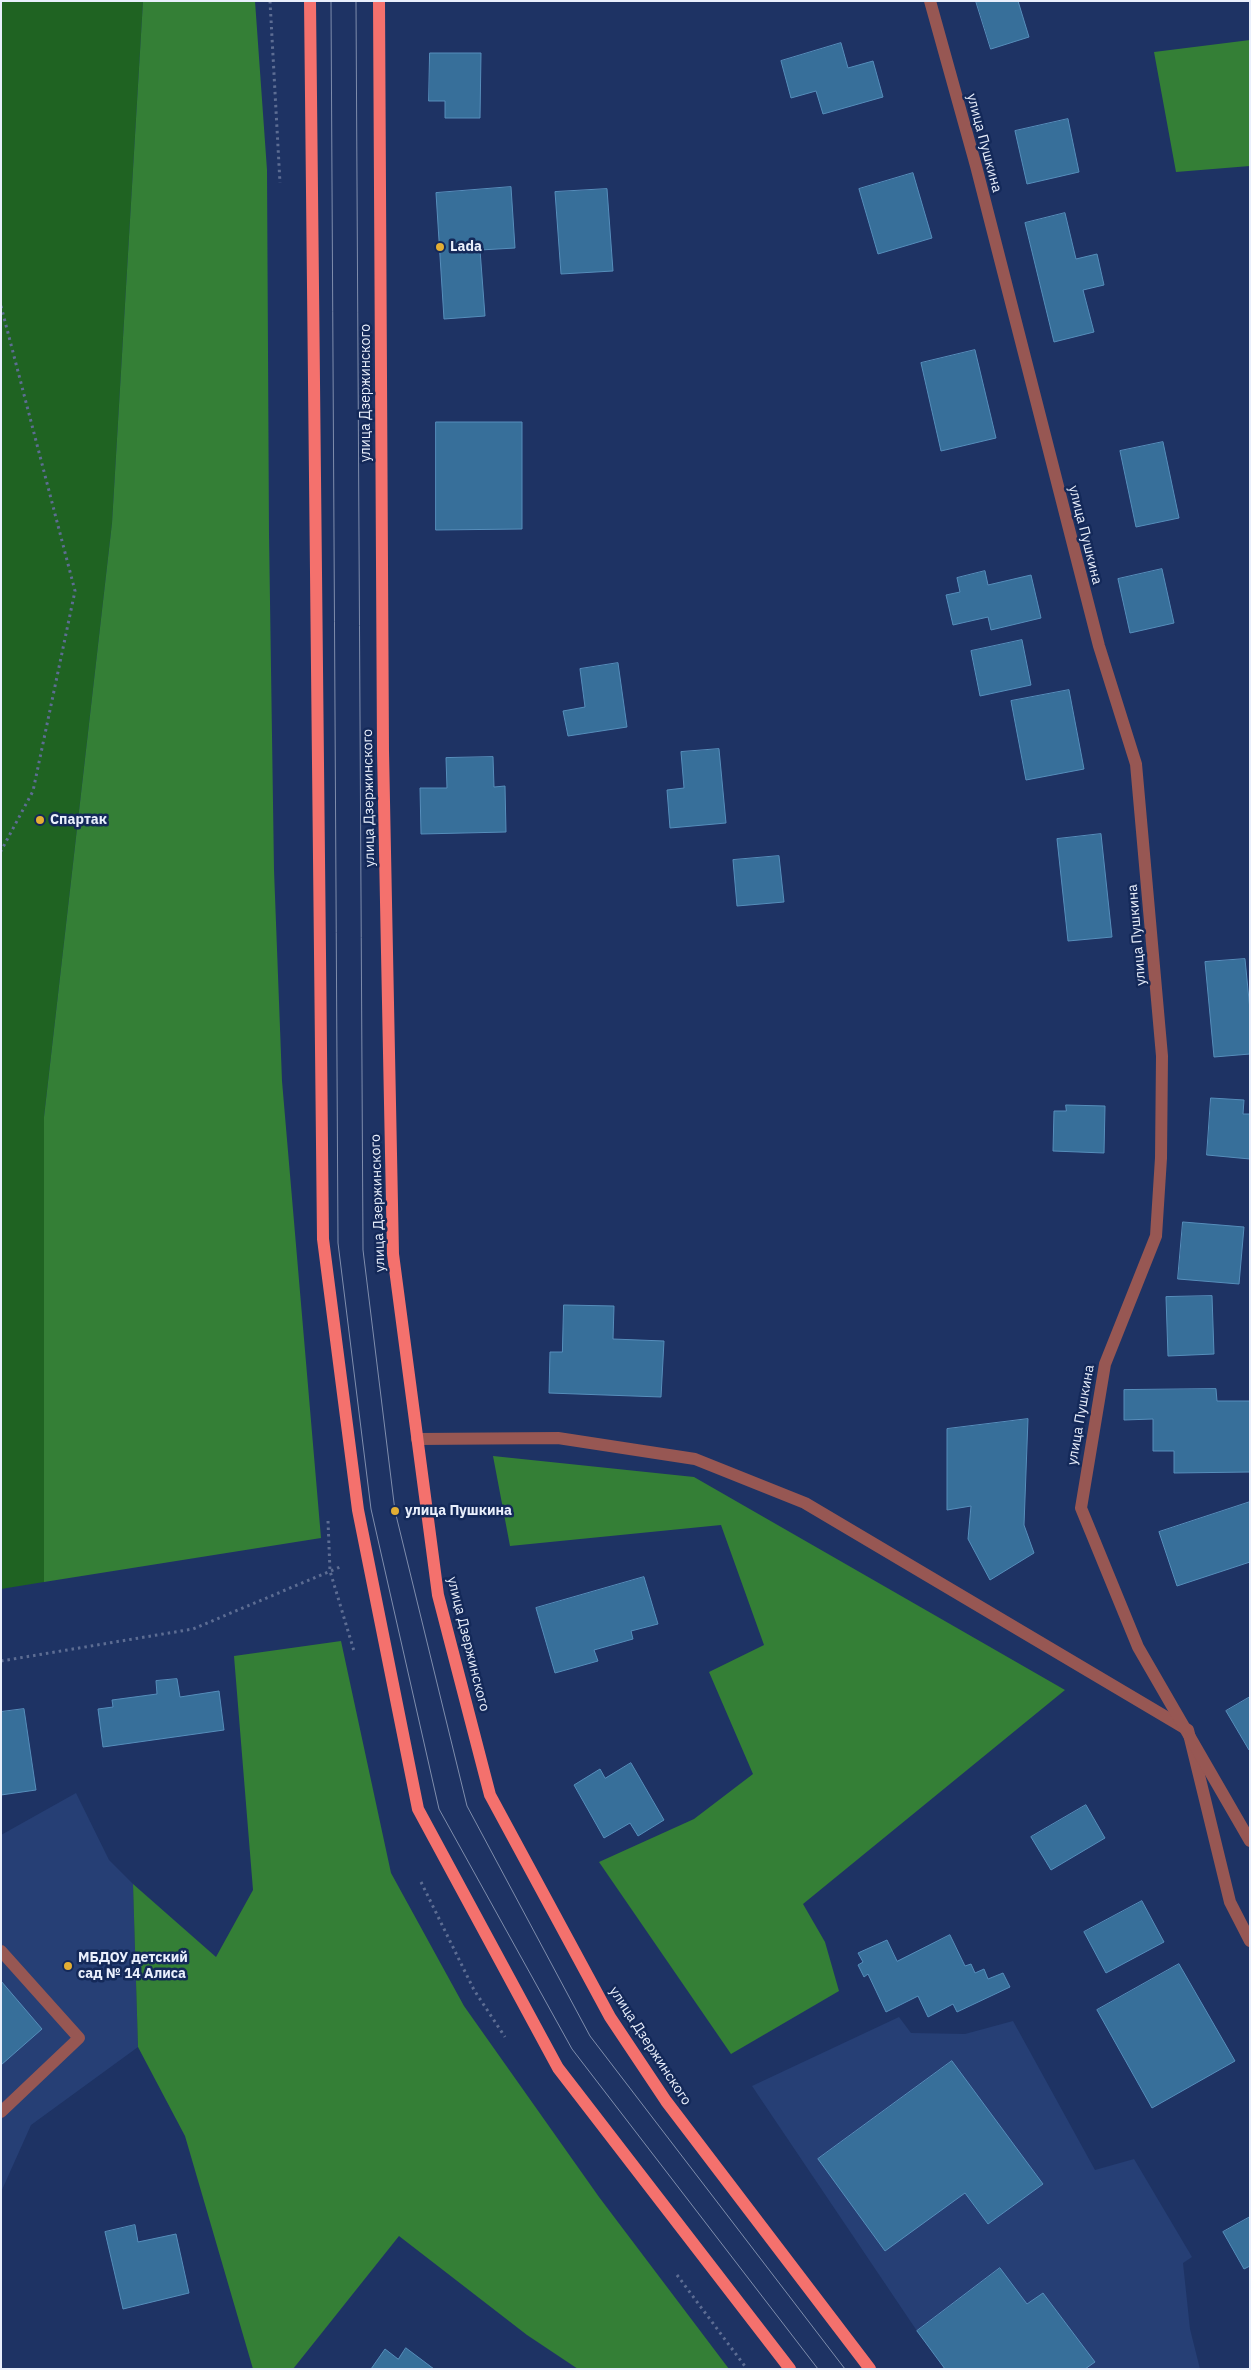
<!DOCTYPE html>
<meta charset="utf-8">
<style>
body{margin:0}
#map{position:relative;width:1251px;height:2370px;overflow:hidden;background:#1e3364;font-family:"IBM Plex Sans",sans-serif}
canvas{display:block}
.frame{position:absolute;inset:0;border:2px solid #e9effc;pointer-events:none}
</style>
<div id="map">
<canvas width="1251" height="2370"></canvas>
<div class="frame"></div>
</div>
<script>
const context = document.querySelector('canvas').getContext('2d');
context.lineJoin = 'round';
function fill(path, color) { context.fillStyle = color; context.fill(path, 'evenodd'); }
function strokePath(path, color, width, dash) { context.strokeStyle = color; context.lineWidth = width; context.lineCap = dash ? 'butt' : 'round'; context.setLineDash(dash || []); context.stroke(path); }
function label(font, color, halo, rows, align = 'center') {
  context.font = font + ' "IBM Plex Sans",sans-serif'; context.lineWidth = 5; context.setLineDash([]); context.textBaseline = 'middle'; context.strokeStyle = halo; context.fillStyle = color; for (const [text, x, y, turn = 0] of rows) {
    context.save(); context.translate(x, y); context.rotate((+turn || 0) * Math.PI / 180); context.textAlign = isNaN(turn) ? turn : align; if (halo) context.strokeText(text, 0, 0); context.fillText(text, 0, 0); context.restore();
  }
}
fill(new Path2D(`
 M76,1793L109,1860L133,1884L138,2047L31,2125L1,2192V1835Z
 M899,2017L911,2033L965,2034L1013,2021L1095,2170L1134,2159L1192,2257L1183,2263L1190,2329L1200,2369H945L917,2331L752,2086Z`), '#263f75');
fill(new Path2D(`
 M1,1H143L112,523L44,1117V1582L1,1589Z`), '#1f6322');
fill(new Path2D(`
 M143,1H255L267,170L269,534L274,870L282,1081L321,1538L44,1582V1117L112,523Z
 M1250,40V166L1176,172L1154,52Z
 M493,1456L694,1477L1065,1690L803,1904L825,1942L839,1991L731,2054L599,1862L694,1819L753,1774L709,1672L764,1645L721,1525L510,1546Z
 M341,1641L391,1873L464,2006L599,2197L729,2369H578L527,2335L399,2236L293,2369H253L185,2136L138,2047L133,1884L216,1957L253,1890L234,1656Z`), '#347f36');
const building = new Path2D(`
 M976,1H1018L1029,37L991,49Z
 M841,43L848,68L873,61L883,97L823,114L816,91L791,98L781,61Z
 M430,53H481L480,118H445V101H429Z
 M1068,119L1079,172L1027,184L1015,131Z
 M913,173L932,238L878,254L859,189Z
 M511,187L515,248L480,250L485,316L444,319L436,193Z
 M607,189L613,271L561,274L555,192Z
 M1065,213L1076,259L1097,254L1104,285L1083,290L1094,332L1054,342L1025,223Z
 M975,350L996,438L941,451L921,363Z
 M436,422H522V529L436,530Z
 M1163,442L1179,518L1136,527L1120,451Z
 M1162,569L1174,623L1130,633L1118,579Z
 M985,571L988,585L1031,575L1041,618L991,630L988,617L953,625L946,595L960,592L957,578Z
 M1022,640L1031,685L980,696L971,651Z
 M618,663L627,727L568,736L563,711L585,707L580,669Z
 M1069,690L1084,769L1026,780L1011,701Z
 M719,749L726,823L670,828L667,790L684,788L681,752Z
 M493,757L494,787L505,786L506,832L421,834L420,788H447L446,758Z
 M1101,834L1112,937L1068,941L1057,839Z
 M779,856L784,902L737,906L733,860Z
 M1245,959L1250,1010V1054L1214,1057L1205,962Z
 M1211,1098L1244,1100L1243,1114H1250V1159L1207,1155Z
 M1066,1105L1105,1106L1104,1153L1053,1151L1054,1111H1066Z
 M1183,1222L1244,1227L1239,1284L1178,1279Z
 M1212,1296L1214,1354L1168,1356L1166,1297Z
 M564,1305L614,1306L613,1339L664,1341L661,1397L549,1393L550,1352H562Z
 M1216,1389L1217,1401H1250V1472L1174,1473V1451H1153V1419L1124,1420V1390Z
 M1028,1419L1024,1525L1034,1553L990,1580L968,1539L971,1506L947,1510V1429Z
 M1250,1502V1562L1177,1586L1159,1532Z
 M644,1577L658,1624L631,1631L633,1639L594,1650L598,1661L555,1673L536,1608Z
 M177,1679L180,1697L219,1691L224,1730L103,1747L98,1709L113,1707L112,1700L157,1694L156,1681Z
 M1250,1697V1750H1249L1226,1711Z
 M24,1709L36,1790L1,1795V1712Z
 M631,1763L664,1820L638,1836L630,1823L604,1838L574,1785L600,1769L605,1778Z
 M1086,1805L1105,1838L1051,1870L1031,1837Z
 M1142,1901L1164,1942L1106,1973L1084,1932Z
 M950,1935L965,1966L971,1964L975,1973L984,1969L988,1979L1003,1973L1010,1987L957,2012L953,2004L928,2017L918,1996L886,2012L868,1974L864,1977L858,1965L863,1962L858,1953L887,1940L897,1961Z
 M1179,1964L1235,2061L1152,2108L1097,2010Z
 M1,1981L42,2029L1,2065Z
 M952,2061L1043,2184L988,2224L965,2193L885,2251L818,2159Z
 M1250,2217V2266L1244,2269L1223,2232Z
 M135,2225L138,2242L176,2234L189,2293L123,2309L105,2232Z
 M1000,2268L1027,2304L1043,2293L1095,2362L1085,2369H945L917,2331Z
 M406,2348L434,2369H371L385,2349L398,2359Z`);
fill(building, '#376f9a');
strokePath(building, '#568ebb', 1);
strokePath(new Path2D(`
 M270,1L280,183
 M1,306L75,591L33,791L1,851
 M328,1521L330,1571L354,1651
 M1,1661L193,1629L340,1567
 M421,1882L474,1990L505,2037
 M677,2275L747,2369`), '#5d6d93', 3, [2.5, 4]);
strokePath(new Path2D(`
 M417,1439L558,1438L695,1459L805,1503L1188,1730L1230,1902L1250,1941
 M1,1951L79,2038L1,2112`), '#975753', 12);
strokePath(new Path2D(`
 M930,1L976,166L1099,646L1136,764L1162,1056L1161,1158L1156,1236L1105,1364L1081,1508L1138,1647L1250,1841`), '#975753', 12);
strokePath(new Path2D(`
 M310,1L323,1239L358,1510L418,1809L558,2068L790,2369
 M379,1L383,751L393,1254L438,1595L490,1795L610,2017L666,2101L870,2369`), '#f4716d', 12);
strokePath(new Path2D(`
 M331,1L338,1243L371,1509L439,1809L572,2049L818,2369
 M356,1L363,1250L395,1511L467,1806L590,2036L845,2369`), '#7f8dac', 1);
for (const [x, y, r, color] of [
 [440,247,5,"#e3ae34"],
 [40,820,5,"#e3ae34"],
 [395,1511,5,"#e3ae34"],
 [68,1966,5,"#e3ae34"]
]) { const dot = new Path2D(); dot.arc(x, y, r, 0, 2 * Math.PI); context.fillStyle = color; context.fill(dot); strokePath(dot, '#142959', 2); }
label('14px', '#e9effc', '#142959', [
 ["улица Пушкина",984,143,75],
 ["улица Дзержинского",366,393,-90],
 ["улица Пушкина",1085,535,76],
 ["улица Дзержинского",369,798,-91],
 ["улица Пушкина",1137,935,-95],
 ["улица Дзержинского",378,1203,-92],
 ["улица Пушкина",1081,1415,-80],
 ["улица Дзержинского",468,1644,76],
 ["улица Дзержинского",650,2046,57]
]);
label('bold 14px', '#e9effc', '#142959', [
 ["Lada",450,247],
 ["Спартак",50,820],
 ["улица Пушкина",405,1511],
 ["МБДОУ детский",78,1958],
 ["сад № 14 Алиса",78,1974]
], 'left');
</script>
